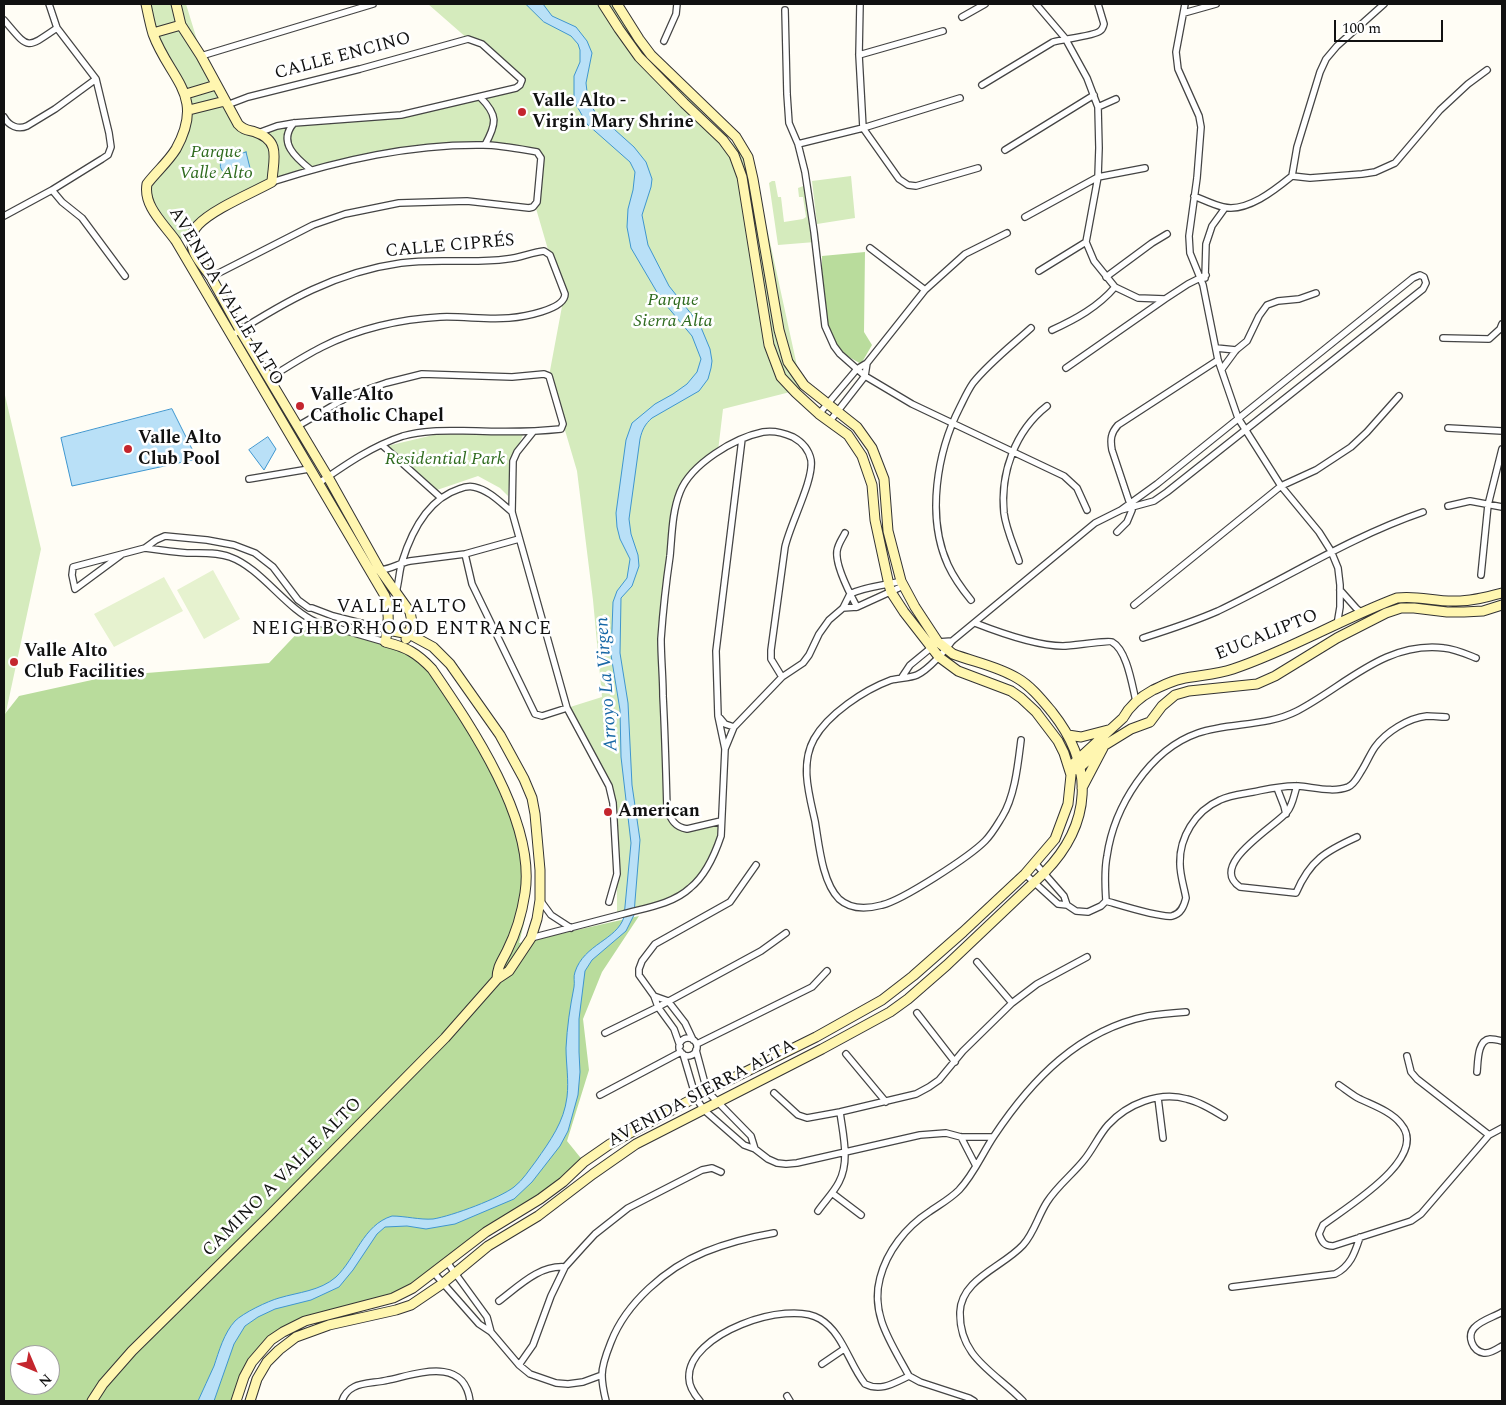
<!DOCTYPE html>
<meta charset="utf-8">
<style>
body{margin:0}
#map{position:relative;width:1506px;height:1405px;overflow:hidden;background:#fffdf5;font-family:Spectral,serif}
canvas{display:block}
.frame{position:absolute;inset:0;border:5px solid #111;pointer-events:none}
.north{position:absolute;left:10px;top:1345px;width:50px;height:50px;box-sizing:border-box;background:#fff;border:1px solid #a0a0a0;border-radius:50%;rotate:135deg;font-size:14px;font-weight:700;line-height:20px;text-align:center;color:#111}
.north::after{content:'';display:block;margin:auto;width:18px;height:22px;background:#c4262e;clip-path:polygon(50% 0,100% 100%,50% 72%,0 100%)}
.scale{position:absolute;left:1334px;top:20px;width:109px;height:22px;box-sizing:border-box;border:2px solid #111;border-top:0;padding-left:6px;font-size:15px;line-height:18px;white-space:nowrap;color:#111;-webkit-text-stroke:4px #fff;paint-order:stroke}
</style>
<div id="map">
<canvas width="1506" height="1405"></canvas>
<div class="frame"></div>
<div class="north">N</div>
<div class="scale">100 m</div>
</div>
<script>
const context = document.querySelector('canvas').getContext('2d');
context.lineJoin = 'round';
function fill(path, color) { context.fillStyle = color; context.fill(path, 'evenodd'); }
function strokePath(path, color, width, dash) { context.strokeStyle = color; context.lineWidth = width; context.lineCap = dash ? 'butt' : 'round'; context.setLineDash(dash || []); context.stroke(path); }
function label(font, color, halo, rows, align = 'center') {
  context.font = font + ' Spectral,serif'; context.lineWidth = 5; context.setLineDash([]); context.textBaseline = 'middle'; context.strokeStyle = halo; context.fillStyle = color; for (const [text, x, y, turn = 0] of rows) {
    context.save(); context.translate(x, y); context.rotate((+turn || 0) * Math.PI / 180); context.textAlign = isNaN(turn) ? turn : align; if (halo) context.strokeText(text, 0, 0); context.fillText(text, 0, 0); context.restore();
  }
}
fill(new Path2D(`
 M146,4H186L197,40L241,128L257,133L275,126L401,115L524,87L525,78L468,39L428,4H615L643,52L753,164L802,389L723,409L718,451L690,476L676,504L661,640L667,809L672,821L687,829L721,821V836L701,876L680,895L617,916V874L609,786L567,708L602,697L593,600L577,471L549,376L563,301L535,205L541,158L531,151L485,145L390,152L280,180L209,216L192,234L176,241L152,209L147,184L175,149L189,110L153,33Z
 M851,176L855,218L817,224L812,181Z
 M772,181H775L778,197H781L784,222L803,219L806,217L803,197H799L798,188L806,185L815,242L778,245L769,183Z
 M4,391L41,549L6,712L4,715Z
 M442,433L523,435L511,462L508,496L500,488L478,476L437,490L387,446Z`), '#d5ebbd');
fill(new Path2D(`
 M865,252L864,332L872,345L861,364C855,360 846,356 841,351C822,332 822,282 822,256Z
 M313,624L401,646L423,659L487,754L511,806L526,864V915L519,943L639,916L602,972L583,1019L589,1070L567,1141L584,1162L413,1288L283,1332L262,1350L236,1401H4V715L19,696L110,676L269,663L304,626ZM20,1355H50V1385H20Z`), '#b9dc9c');
fill(new Path2D(`
 M213,570L240,619L204,639L177,590Z
 M164,577L183,611L114,647L94,614Z`), '#e6f2cf');
const water = new Path2D(`
 M526,4H543L552,16L576,27L587,41L592,53L586,83L588,100L595,112L634,147L646,162L652,179L651,187L642,215L648,245L669,286L700,325L710,349L712,361L711,368L708,379L699,391L652,418C645,424 642,430 640,439L629,519L631,534L638,555L639,566L632,586L621,598L620,653L628,703L632,785L640,840L635,901L634,915L626,931L592,960L585,971L579,1019V1052L580,1072L578,1095L568,1131L560,1146L532,1182L514,1199L455,1224L426,1229L407,1226L385,1227L377,1234L353,1270L339,1287L311,1300L275,1309L258,1317L245,1326L234,1344L214,1401H198C203,1389 209,1378 214,1366C219,1351 224,1333 235,1321C243,1313 268,1301 279,1298C299,1292 320,1291 336,1277C356,1258 363,1225 392,1216C405,1216 420,1220 433,1219C452,1216 500,1198 514,1187C523,1180 529,1170 536,1161C550,1141 564,1122 567,1097C569,1080 566,1064 566,1048C567,1027 570,1007 574,987C575,982 573,977 575,972C584,944 617,940 624,917L631,843L621,757L620,710L611,655L613,602L617,591L627,578L630,559L620,539L617,527L616,513L626,440L632,423L655,404L673,394L687,384L697,372L701,359L692,336L661,299L631,248L627,227L628,209L633,190L635,172L630,162L587,124L574,101V76L580,62V50L578,44L571,36L544,22Z
 M246,152L250,168L229,178C207,159 232,156 246,152Z
 M172,409L197,459L72,486L61,438Z
 M268,437L276,449L264,470L249,450Z`);
fill(water, '#b9e0f7');
strokePath(water, '#3f96cf', 1);
const street = new Path2D(`
 M860,4L859,55L863,128L899,179L908,185L916,186L978,168
 M1036,4L1065,38L1087,78L1098,107L1099,148L1098,177L1086,242L1094,261L1115,287L1138,298L1165,299L1188,284L1206,275
 M1185,4L1176,52L1178,69L1199,116L1201,127L1197,178L1189,236L1190,253L1203,285L1218,360L1238,418L1281,486L1319,532L1331,551L1338,568L1340,585V607L1337,625
 M785,10L787,94L789,123L798,144L805,172L814,232L825,326L834,346L840,354L865,376L912,404L1064,476L1077,488L1087,510
 M1184,13L1216,4
 M962,17L985,4
 M4,20C29,49 25,50 57,28
 M664,41L676,14L677,4
 M859,55L943,31
 M201,56L373,4
 M982,85L1053,42C1064,39 1094,36 1100,31C1103,29 1103,27 1104,24L1098,4
 M480,97C498,115 497,123 485,145
 M227,105L248,97L360,69L468,39L482,44L522,80L520,85L516,88L401,115L294,123L277,126L258,133
 M1098,107L1116,99
 M4,117C9,126 18,130 27,126L55,109L96,79
 M294,123C277,142 296,158 311,170
 M798,144L863,128L960,98
 M1005,150L1094,95
 M1292,176L1310,178L1362,174L1375,172L1395,163L1440,110L1468,84L1487,70
 M1292,176L1297,147L1320,72L1326,59L1337,46L1384,4
 M52,190L62,202L82,218L125,276
 M1194,196C1204,200 1214,205 1223,207C1247,213 1276,189 1292,176
 M4,216L52,190L102,159L108,155L111,147L109,133L96,79L57,28L49,4
 M1025,217L1098,177L1145,168
 M870,248L925,290
 M1039,271L1086,242
 M211,277L313,225L345,214L399,203L467,201L529,208L533,207L537,202L541,158L537,152C520,149 501,145 483,145C411,144 341,160 272,182
 M1106,277L1152,243L1167,234
 M1205,278L1206,244L1212,226L1225,208
 M1052,330C1076,319 1098,307 1115,287
 M231,336C286,301 336,272 401,263C436,258 472,264 507,259C520,258 532,252 544,251L550,255L565,294C565,310 522,317 509,318C486,320 463,316 440,317C400,319 357,329 322,347C304,356 286,368 269,378
 M1443,338L1489,339L1500,329L1502,324
 M1216,348L1236,350
 M1066,368L1165,299
 M1222,369L1236,350L1247,341L1259,316L1267,305L1278,301L1299,299L1316,293
 M819,414L857,369L867,363L925,290L965,254L1007,233
 M830,421L865,376L867,363
 M298,426L351,395L386,383L422,374L512,377L544,374L549,376L563,424L561,429C532,432 504,432 476,431C452,431 427,429 403,436C372,446 345,465 319,483
 M1448,428L1502,431
 M533,432L517,452L513,461L512,512L567,708L609,786L613,803L617,874L609,902
 M382,445L440,497
 M249,479L309,469
 M1448,506L1470,501L1502,507
 M1117,532L1127,522L1132,510L1112,450C1110,439 1111,433 1118,425L1218,360
 M845,533C842,539 838,544 837,551C835,565 850,594 857,607
 M145,548C159,550 173,552 187,553C201,553 217,552 230,557C261,568 286,609 316,622L385,642
 M465,554L472,584L535,714L542,716L567,708
 M121,555L75,589L72,575L73,567L145,548L156,540L165,536L207,540L234,545L255,553L273,567L298,600L309,608H312L333,616L388,630
 M1019,561C1014,546 1006,529 1004,513C1000,473 1015,431 1047,406
 M380,570C392,569 399,563 410,561L465,554L519,539
 M1481,575L1488,505L1502,449
 M1340,590L1356,608L1362,613
 M396,592C399,582 399,572 402,562C411,533 428,499 459,489C464,487 469,486 474,487C489,490 501,503 512,512
 M971,600C962,589 954,578 948,565C926,517 937,452 960,407C964,399 968,390 973,383C989,363 1011,346 1031,328
 M1134,605L1281,486L1316,470L1351,447L1367,432L1399,396
 M843,608L857,607L903,586
 M975,623C998,632 1038,646 1063,646C1072,646 1109,640 1112,642C1127,650 1132,685 1136,701
 M1143,638C1168,630 1193,622 1218,611C1287,578 1350,537 1423,512
 M902,677L910,665L938,642L952,641
 M720,718L725,724L734,727
 M1021,740C1018,764 1015,796 1002,817C997,825 992,834 985,841C969,857 903,900 882,905C867,909 851,910 839,899C822,882 819,844 815,821C809,794 800,764 814,739C828,714 864,690 891,680C899,678 910,678 917,675C928,670 945,651 952,641L1095,523L1121,510L1154,501L1167,492L1423,289L1426,283L1424,277L1420,275L1413,278L1157,484L1121,510
 M725,749L734,727L782,677L803,663L809,655L819,634L829,620L843,608L850,594C867,586 884,586 901,581
 M1297,786C1294,794 1293,805 1287,812C1276,826 1207,865 1240,887L1296,893C1310,860 1326,851 1357,837
 M1277,788L1284,806L1286,814
 M721,821L687,829C675,827 671,820 667,809C666,771 665,734 663,696C663,677 661,658 661,639C663,611 666,583 670,556C672,535 672,512 680,492C691,464 734,438 763,432C774,430 784,433 793,437C802,442 809,450 811,460C814,480 790,524 785,547L771,650V659L782,677
 M1035,863L1064,896L1067,905
 M1025,874L1058,904L1067,905L1076,911L1088,912L1101,906L1106,901C1120,905 1160,918 1172,916C1181,914 1184,906 1186,898C1184,887 1180,875 1180,864C1179,838 1195,811 1220,800C1230,795 1242,794 1253,792C1268,789 1283,785 1298,786C1313,787 1333,793 1348,787C1355,784 1358,776 1362,770C1367,762 1370,754 1375,747C1386,732 1408,718 1427,716C1433,716 1440,717 1446,717
 M540,900L551,915L571,928
 M1106,901C1105,886 1104,871 1107,856C1114,807 1149,750 1198,733C1230,722 1266,727 1297,711C1345,686 1385,641 1444,648C1455,649 1466,654 1476,658
 M531,938C561,930 592,922 623,914C645,908 673,904 690,888C705,876 715,854 721,836L725,749L718,716L716,651L742,439
 M977,962L1012,1003
 M654,996L668,1001L685,1023L693,1040
 M917,1013L955,1062
 M605,1033L658,1007L761,951L786,933
 M679 1047a9 9 0 1 1 18 0a9 9 0 1 1-18 0Z
 M697,1044L812,987L827,971
 M680,1046L674,1029L658,1007L654,996L639,975V969L642,961L655,944L730,902L756,865
 M696,1050L707,1091L751,1136L755,1149
 M683,1054L696,1098L704,1110L744,1145L755,1149L768,1159L777,1163L786,1164L797,1163L920,1135L946,1133L961,1137H993
 M846,1054L886,1102
 M1407,1056L1411,1072L1417,1079L1489,1135
 M1477,1072C1478,1063 1477,1040 1490,1039C1494,1039 1498,1040 1502,1041
 M1339,1085C1345,1089 1351,1094 1358,1098C1372,1105 1391,1111 1401,1124C1430,1158 1345,1208 1323,1225L1319,1234C1322,1242 1324,1246 1333,1246L1411,1221L1421,1214L1489,1135L1502,1128
 M774,1093L798,1115L807,1118L840,1112L916,1094L929,1087L939,1080L963,1051L1012,1003L1037,984L1087,957
 M600,1095L681,1052
 M1158,1098L1163,1138
 M961,1137L976,1166
 M832,1193L861,1215
 M818,1211C825,1201 834,1192 839,1182C850,1161 843,1135 840,1112
 M447,1262L487,1317L491,1332
 M434,1273L479,1324L491,1332L519,1365L530,1374L556,1383L568,1384L583,1382L602,1375
 M1232,1287L1335,1274C1351,1266 1355,1252 1360,1237
 M499,1301C519,1286 539,1265 565,1267
 M1502,1312C1494,1317 1481,1320 1474,1328C1467,1336 1472,1351 1484,1353C1490,1354 1497,1349 1502,1346
 M822,1364L844,1349
 M519,1365L533,1345L551,1296L565,1267L583,1247L595,1234L628,1208L702,1170L712,1168L721,1172
 M909,1376C892,1344 870,1315 880,1278C887,1251 906,1227 929,1212C939,1205 950,1199 959,1190C974,1174 982,1154 994,1136C1032,1079 1079,1030 1148,1016C1160,1014 1173,1013 1186,1012
 M909,1376L920,1382L969,1398L974,1401
 M787,1396L790,1401
 M342,1401C344,1395 348,1390 354,1387C363,1382 377,1383 388,1380C417,1374 464,1356 470,1401
 M606,1401C604,1393 602,1383 602,1375C602,1364 607,1352 611,1342C626,1303 666,1268 705,1252C727,1243 751,1237 774,1233
 M700,1401C694,1394 689,1387 689,1378C687,1334 787,1299 820,1319C843,1333 849,1364 865,1384C881,1392 894,1383 909,1376
 M1023,1401C995,1372 959,1358 960,1312C961,1279 1003,1267 1023,1245C1034,1233 1038,1216 1047,1202C1057,1186 1073,1174 1084,1160C1093,1149 1099,1135 1108,1125C1127,1104 1159,1091 1187,1099C1200,1102 1213,1110 1224,1117`);
const secondary = new Path2D(`
 M146,4C148,13 150,24 153,34C170,80 206,95 176,149C168,162 156,172 147,184C143,206 164,224 176,241L385,596C390,612 389,626 385,642C406,647 417,653 432,669C471,726 536,821 525,893C522,913 516,933 507,951C502,961 497,967 497,979
 M176,4L181,25L201,56L238,124C243,130 248,130 255,132C282,141 273,160 272,182C252,193 213,209 198,225C193,230 191,236 192,243C192,255 204,267 211,277L240,330L328,477L380,570L410,612L412,622L409,634L406,639
 M153,33L181,25
 M186,94L216,85
 M189,110L225,101
 M1068,735L1081,737L1108,730
 M1074,763L1123,718C1130,705 1140,697 1153,690C1162,686 1171,681 1181,679C1199,675 1216,675 1233,669C1290,650 1341,619 1397,598C1417,595 1436,602 1456,601C1472,601 1487,597 1502,593
 M1077,770L1105,745L1131,729L1150,722L1162,706L1175,695L1189,691L1257,684L1275,676L1337,638L1386,613L1401,608H1414L1447,612H1464L1483,611L1502,605
 M1082,788L1103,748
 M92,1401L103,1384L132,1351L269,1216L445,1038L497,979L509,971L531,938L537,919L540,900V870L535,814L532,798L524,779L500,735L450,664L433,647L409,634L388,630
 M236,1401L244,1377L252,1362L271,1340L283,1332L305,1321L393,1298L413,1288L486,1232L540,1199L563,1182L584,1162L610,1144L707,1091L816,1037L882,1000L913,976L963,932L1025,874L1055,839L1068,804L1071,775L1064,753L1058,741L1036,712L1021,698L1011,691L958,671L939,657L904,612L891,592L889,585L875,520L872,485L862,456L848,435L819,414L796,393L781,377L769,345L742,177L734,155L723,140L684,103L639,57L619,29L603,4
 M250,1401L257,1379L267,1362L279,1350L296,1337L329,1325L396,1310L411,1305L442,1284L488,1246L538,1216L593,1174L636,1144L822,1049L890,1012L908,999L947,965L1044,873C1092,824 1095,766 1052,712C1042,700 1031,686 1017,678C997,666 974,662 953,654L938,642L915,607L901,581L888,531L884,479L872,448L857,427L804,385L788,362L779,330L753,179L748,157L736,137L651,55L639,39L617,4`);
strokePath(street, '#444', 8);
strokePath(secondary, '#333', 11);
strokePath(street, '#fff', 5.5);
strokePath(secondary, '#fff6b0', 9);
for (const [x, y, r, color] of [
 [522,112,5,"#c4262e"],
 [300,406,5,"#c4262e"],
 [128,449,5,"#c4262e"],
 [14,662,5,"#c4262e"],
 [608,812,5,"#c4262e"]
]) { const dot = new Path2D(); dot.arc(x, y, r, 0, 2 * Math.PI); context.fillStyle = color; context.fill(dot); strokePath(dot, '#fff', 2); }
label('18px', '#111', '#fff', [
 ["CALLE ENCINO",343,57,-15],
 ["CALLE CIPRÉS",450,247,-5],
 ["AVENIDA VALLE ALTO",225,297,59],
 ["EUCALIPTO",1267,636,-22],
 ["AVENIDA SIERRA ALTA",702,1094,-28],
 ["CAMINO A VALLE ALTO",283,1178,-45]
]);
label('bold 18px', '#111', '#fff', [
 ["Valle Alto -",532,102],
 ["Virgin Mary Shrine",532,123],
 ["Valle Alto",310,396],
 ["Catholic Chapel",310,417],
 ["Valle Alto",138,439],
 ["Club Pool",138,460],
 ["Valle Alto",24,652],
 ["Club Facilities",24,673],
 ["American",618,812]
], 'left');
label('italic 18px', '#2f6b1f', '#fff', [
 ["Parque",216,153],
 ["Valle Alto",216,174],
 ["Parque",673,301],
 ["Sierra Alta",673,322],
 ["Residential Park",445,460]
]);
context.letterSpacing = '1px';
label('19px', '#111', '#fff', [
 ["VALLE ALTO",402,608],
 ["NEIGHBORHOOD ENTRANCE",402,630]
]);
context.letterSpacing = '0px';
label('italic 19px', '#1768a6', '#fff', [
 ["Arroyo La Virgen",608,684,-94]
]);
</script>
